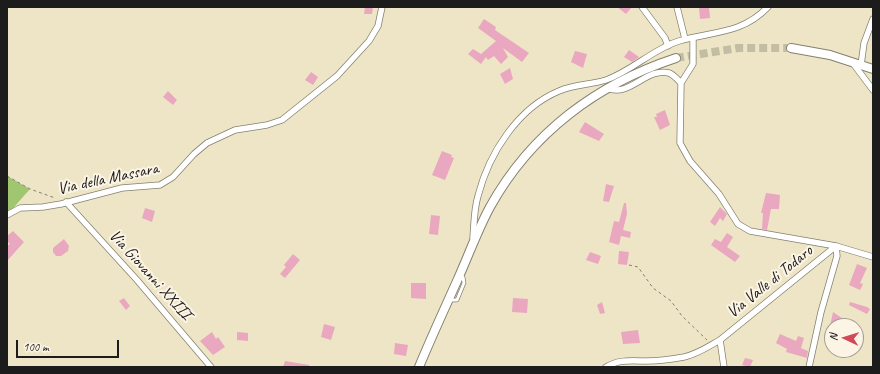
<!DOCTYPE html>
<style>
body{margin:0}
#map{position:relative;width:880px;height:374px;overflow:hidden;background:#ede5c5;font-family:Caveat,sans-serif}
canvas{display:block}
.frame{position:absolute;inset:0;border:8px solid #1c1c1c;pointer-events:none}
.north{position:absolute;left:824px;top:318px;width:40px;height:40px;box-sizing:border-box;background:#fcf5e5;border:1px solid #a29e95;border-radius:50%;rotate:274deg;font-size:11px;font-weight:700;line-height:16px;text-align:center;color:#1c1c1c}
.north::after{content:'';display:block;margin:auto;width:14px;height:18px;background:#d1495b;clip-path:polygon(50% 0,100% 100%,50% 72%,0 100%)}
.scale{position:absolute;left:16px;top:340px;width:103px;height:18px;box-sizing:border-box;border:2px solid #1c1c1c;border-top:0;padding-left:5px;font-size:12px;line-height:14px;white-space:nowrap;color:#1c1c1c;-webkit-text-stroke:3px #fcf5e5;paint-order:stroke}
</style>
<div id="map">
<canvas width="880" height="374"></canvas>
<div class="frame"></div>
<div class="north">N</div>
<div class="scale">100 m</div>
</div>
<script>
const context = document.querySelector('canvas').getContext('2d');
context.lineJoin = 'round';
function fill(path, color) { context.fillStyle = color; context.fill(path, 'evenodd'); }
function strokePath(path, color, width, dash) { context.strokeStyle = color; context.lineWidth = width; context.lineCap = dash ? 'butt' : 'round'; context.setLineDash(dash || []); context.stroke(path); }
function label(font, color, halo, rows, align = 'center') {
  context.font = font + ' Caveat,sans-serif'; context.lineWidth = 4; context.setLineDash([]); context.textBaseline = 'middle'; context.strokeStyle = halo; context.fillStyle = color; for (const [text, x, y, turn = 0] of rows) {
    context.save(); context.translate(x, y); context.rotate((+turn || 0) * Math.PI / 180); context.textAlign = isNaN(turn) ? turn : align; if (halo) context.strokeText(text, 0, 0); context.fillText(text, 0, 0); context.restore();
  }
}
fill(new Path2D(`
 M7,176L30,189L7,215Z`), '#a1c670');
fill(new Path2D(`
 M365,7H373L372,14H364Z
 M617,7H632L626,14Z
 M699,7H709L710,18L700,19Z
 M484,19L496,27L495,30L529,53L522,62L503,48L508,57L501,64L494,56L488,60L486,57L481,64L468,54L473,49L481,54L496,41L478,28Z
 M629,50L639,57L632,62L624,57Z
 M575,51L587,54L583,68L571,62Z
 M510,68L513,79L505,84L500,74Z
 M311,72L318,77L313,85L305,80Z
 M168,91L177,100L173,105L163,97Z
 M665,110L670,125L660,130L654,117H657L656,114Z
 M585,122L604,134L599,141L579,132Z
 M442,151L452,155L451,157L454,158L445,180L432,175Z
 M606,184L614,186L609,202L603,201Z
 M766,193L780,195L779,209H771L767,230L762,229L763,213H761Z
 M624,203H626L627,214L623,230L631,232L630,238L621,236L619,245L609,242L614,221L619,222Z
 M720,207L727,214L723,221L720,218L715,226L710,222Z
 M145,208L155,211L152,222L142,218Z
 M431,215L440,216L438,235L429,234Z
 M13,231L24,242L7,261V246L10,244L7,241V236Z
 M727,233L733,237L727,247L740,256L735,262L711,245L715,239L721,242Z
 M64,239L69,246L68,251L61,256H56L53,252V248Z
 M619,251L629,252L627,265L618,264Z
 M590,252L601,256L598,264L586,260Z
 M293,254L300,260L285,278L280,274L286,267L284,265Z
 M857,264L867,268L860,283L863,284L860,290L849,285Z
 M411,283H426V299L411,298Z
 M124,298L130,306L126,310L119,301Z
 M513,298L528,299L527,313L512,312Z
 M602,302L605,313L600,314L597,305Z
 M850,302L867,307L870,309L867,314L849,305Z
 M833,312L842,318L841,326H830Z
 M324,324L335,327L331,340L321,337Z
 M638,330L640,343L623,344L621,332Z
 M212,332L216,339L218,337L225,347L213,355L200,341Z
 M237,332L248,333V341L237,340Z
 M780,334L796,341L798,336L804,338L801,348L808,351L807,358L786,352L787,349L776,343Z
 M395,343L408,345L406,356L394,354Z
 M745,358L753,360L750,367L742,365Z
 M285,361L309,365V367H283Z`), '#eaa7c0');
strokePath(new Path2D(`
 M676,58L738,48H791`), '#c3bda3', 8, [8, 4]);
const service = new Path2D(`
 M450,300H457L464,283L463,277L461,276`);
const minor = new Path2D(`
 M642,7L665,38L668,46
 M677,7L685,39
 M852,62L873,90
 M861,65L864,43L873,19
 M681,83L693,64V38
 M607,88C630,98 646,67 669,73C673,74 678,80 681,83L680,143L690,161L719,194L738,224L750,231L836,246L873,257
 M66,202L137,280L211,367
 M7,215L20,208L43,207L61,204L122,188L160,185L173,177L194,154L207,143L235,130L267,125L282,120L337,76L369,41L378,26L382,7
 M473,238C474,224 474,209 478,196C489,153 518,108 559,91C574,84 591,85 606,80C632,71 653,49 679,41C712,31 741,35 768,7
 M606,367C619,359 632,361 647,361C659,361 673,359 684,357C698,354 709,346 720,340
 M724,367L720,340L836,246
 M809,367L821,312L837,256L836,246`);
const secondary = new Path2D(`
 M791,48L830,55L873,69
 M419,367C431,338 444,310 457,281C468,257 477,231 490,207C531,133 597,84 676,58`);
strokePath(service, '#848070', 4.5);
strokePath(minor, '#848070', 7);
strokePath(secondary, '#848070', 10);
strokePath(new Path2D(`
 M7,176L30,189L55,198
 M629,265L638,267L653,288L671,301L682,316L707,340`), '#848070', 1, [3, 3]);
strokePath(service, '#fff', 3);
strokePath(minor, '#fff', 5.5);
strokePath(secondary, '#fff', 8);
label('17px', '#1c1c1c', '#fcf5e5', [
 ["Via della Massara",108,179,-12],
 ["Via Giovanni XXIII",150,275,48],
 ["Via Valle di Todaro",770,282,-39]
]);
</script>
